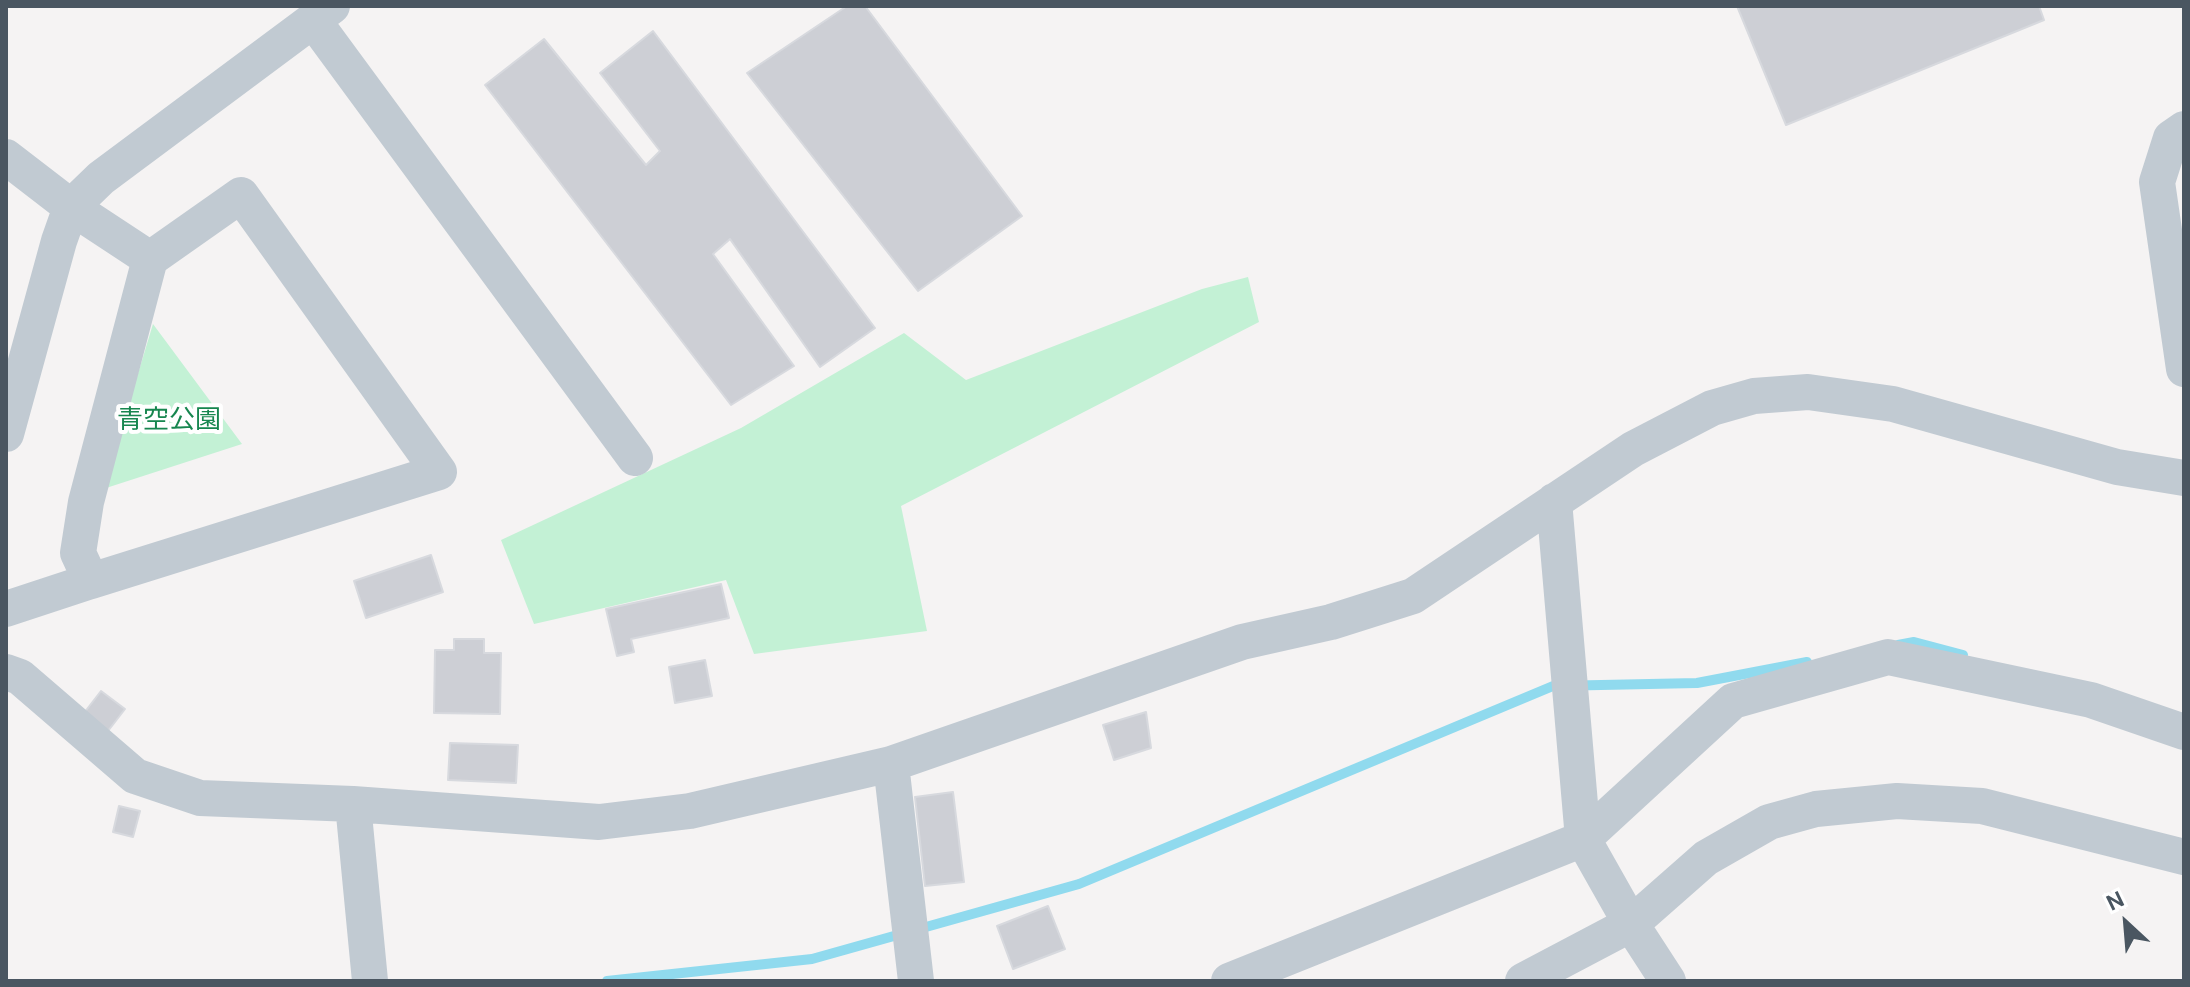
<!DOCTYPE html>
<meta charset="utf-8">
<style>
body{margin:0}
#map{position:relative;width:2190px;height:987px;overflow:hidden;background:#f5f3f3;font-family:"DM Sans",sans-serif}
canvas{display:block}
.frame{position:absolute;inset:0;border:8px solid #4a5661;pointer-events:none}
.north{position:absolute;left:2086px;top:883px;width:80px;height:80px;-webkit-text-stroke:6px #fff;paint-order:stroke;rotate:334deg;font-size:22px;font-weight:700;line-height:32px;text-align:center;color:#4a5661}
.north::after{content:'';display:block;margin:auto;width:28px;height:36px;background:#4a5661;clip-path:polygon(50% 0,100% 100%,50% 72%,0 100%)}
</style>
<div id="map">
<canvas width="2190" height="987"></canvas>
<div class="frame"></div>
<div class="north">N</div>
</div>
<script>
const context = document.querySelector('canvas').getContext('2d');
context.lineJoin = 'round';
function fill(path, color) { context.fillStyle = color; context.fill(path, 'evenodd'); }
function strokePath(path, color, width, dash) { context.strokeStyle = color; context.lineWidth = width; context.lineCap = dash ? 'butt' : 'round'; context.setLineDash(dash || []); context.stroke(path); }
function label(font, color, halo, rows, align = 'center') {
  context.font = font + ' "DM Sans","Noto Sans JP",sans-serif'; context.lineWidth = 8; context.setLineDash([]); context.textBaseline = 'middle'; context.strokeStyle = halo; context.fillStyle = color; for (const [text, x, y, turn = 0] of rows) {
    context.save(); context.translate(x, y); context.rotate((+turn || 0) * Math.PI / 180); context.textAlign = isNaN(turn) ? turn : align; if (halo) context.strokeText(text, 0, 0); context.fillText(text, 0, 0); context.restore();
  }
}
fill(new Path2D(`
 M1248,277L1259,322L901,506L927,631L754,654L726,580L534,624L501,540L741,428L904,333L966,380L1202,289Z
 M153,324L242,444L103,489Z`), '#c3f1d5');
strokePath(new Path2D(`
 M1898,645L1914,642L1963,655
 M607,981L812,959L1079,884L1553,686L1697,683L1807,662`), '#90daee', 10);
const building = new Path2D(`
 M847,6H865L1022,216L918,291L747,73Z
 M1737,6H2039L2044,20L1786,125Z
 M653,31L875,328L820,367L730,239L713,254L794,366L731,405L485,85L544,39L646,165L660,151L600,73Z
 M431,555L443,592L366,618L354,581Z
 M721,584L729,618L631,639L634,652L617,656L606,609Z
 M454,639H484V653H501L500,714L434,713L435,650H454Z
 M705,660L712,696L675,703L669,667Z
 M101,691L125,709L108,731L84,713Z
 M1146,712L1151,748L1114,760L1103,725Z
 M450,743L518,745L516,783L448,780Z
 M953,792L964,882L925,886L915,797Z
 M119,806L140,811L133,837L113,832Z
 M1048,906L1065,949L1013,969L997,926Z`);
fill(building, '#cdcfd5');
strokePath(building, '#d7d9de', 2);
strokePath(new Path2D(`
 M313,20L635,458
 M2184,129L2171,138L2157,182L2184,369
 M6,157L71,207L150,259L86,502L78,553L91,581L439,472L241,195L150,259
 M6,434L59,241L71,207L101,178L332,6
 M1554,501L1583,839L1631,924L1668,981
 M6,609L91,581
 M6,672L20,677L135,776L200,798L353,804L599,822L690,811L891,764L1242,642L1331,622L1413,596L1633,449L1712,408L1754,396L1808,392L1893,404L2117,467L2184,478
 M891,764L916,981
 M353,804L370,981
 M1229,981L1583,839L1733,701L1888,657L2091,700L2184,732
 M1523,981L1631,924L1706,858L1769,822L1816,809L1897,801L1982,806L2184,857`), '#c1cad2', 36);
label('26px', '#17864f', '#fff', [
 ["青空公園",169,421]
]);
</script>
